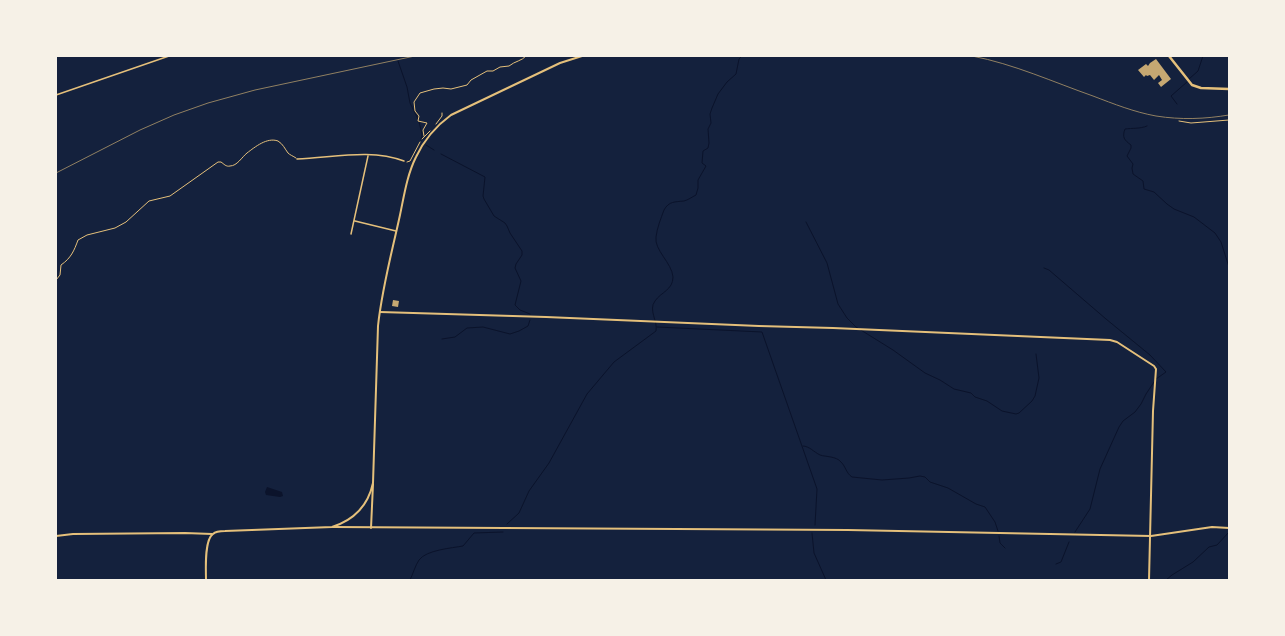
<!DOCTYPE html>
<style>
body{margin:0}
#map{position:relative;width:1285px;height:636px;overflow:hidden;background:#14213d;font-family:"Roboto Serif",serif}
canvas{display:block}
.frame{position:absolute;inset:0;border:57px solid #f6f1e7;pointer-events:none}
</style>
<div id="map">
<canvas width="1285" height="636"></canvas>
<div class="frame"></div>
</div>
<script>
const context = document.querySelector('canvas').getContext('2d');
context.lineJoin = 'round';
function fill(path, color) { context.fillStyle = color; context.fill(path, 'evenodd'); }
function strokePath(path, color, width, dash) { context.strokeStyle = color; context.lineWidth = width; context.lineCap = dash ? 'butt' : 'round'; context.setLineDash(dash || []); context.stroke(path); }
fill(new Path2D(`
 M267,487L282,492L283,496L280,497L266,495L265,492Z`), '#0b132b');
strokePath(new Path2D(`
 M398,61L407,87L410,103L418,119
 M1189,79L1198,71L1203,56
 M1177,104L1171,96L1187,82
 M419,122L422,134L421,140
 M1147,126C1140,129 1132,128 1125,129C1122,137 1124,140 1131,145V148L1127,156L1133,164L1132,168L1133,174L1143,181L1144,189L1154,192L1167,204L1174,209L1194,217L1215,233L1221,242L1229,267
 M426,145L434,150
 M441,154L485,177L483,196L484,199L494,216L505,223L507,226L510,233L522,251V255L516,264L515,268L521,281L515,305L520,310L530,314
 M806,222L827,263L838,304L847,318L856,327L893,350L925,373L940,380L954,389L971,393L975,397L987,401L1002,411L1016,414L1019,413L1032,401L1035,396L1039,378L1036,354
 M1044,268L1049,270L1106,319L1150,355L1166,372L1156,379
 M657,327L762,332L817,489L815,525
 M442,339L455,337L467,328L483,327L510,334L519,331L528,326L530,320
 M803,446C809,446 814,452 820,455C826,457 836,456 841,462C846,467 846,473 852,477L882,480L909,478L920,476L925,477L930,482L948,488L976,504L985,507L995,522L998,531
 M507,524L519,513L529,491L549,463L587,394L614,362L656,331C658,321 648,310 655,301C661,292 673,290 673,277C672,263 654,250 656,237C657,228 661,218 664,210C669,201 675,202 684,201C688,200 692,197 696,195L698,188V180L706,166L702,163L703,151L708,148L709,143L708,129L711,123L710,114L712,108L718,94L727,82L736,74L739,59L742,56
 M1075,532L1090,509L1100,469L1119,427L1123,421L1135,412L1141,404L1146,394L1154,382
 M812,533L814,553L826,580
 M999,536L1000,543L1005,548
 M1056,564L1061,562L1069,542
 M410,580C413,574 415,566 419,560C426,550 452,548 463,546L474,533L503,532
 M1166,580L1172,575L1193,562L1209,547L1217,545L1229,532`), '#0b132b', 1);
fill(new Path2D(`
 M1156,59L1171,79L1161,87L1158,83L1162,80L1159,75L1154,80L1150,75L1147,76L1146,75L1144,77L1138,70L1146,64L1148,66L1150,63Z
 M393,300L399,301L398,307L392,306Z`), '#c6a872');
strokePath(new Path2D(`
 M436,124L442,116V113
 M424,136L423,130L427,123L418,121L419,116L415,111L414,102L420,93L434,89L443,88L451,89L467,85L471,80L487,71H493L500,67L509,66C515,61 522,61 526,56
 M422,139L430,131
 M407,162L410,161L420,142
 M56,280L60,275L61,265C71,258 74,251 78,240L87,235L115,228L126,222L149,201L170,196L218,162H221C224,164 226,167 230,166C237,166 242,157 247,153C255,147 267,137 278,141C283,144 285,149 288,153C290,155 293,156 296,158`), '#e5c07b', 1);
strokePath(new Path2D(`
 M1179,121L1191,123L1229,120`), '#e5c07b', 1);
strokePath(new Path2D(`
 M1124,56H1125
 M56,95L169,56
 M297,159C332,158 370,148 404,161
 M355,221L396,231
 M351,234L368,156`), '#e5c07b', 1.5);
strokePath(new Path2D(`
 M380,312L546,317L759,326L833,328L1110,340L1117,342L1154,366L1156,369L1153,411L1149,580
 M333,527L848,530L1151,536L1212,527L1229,528
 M371,528L373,484
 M56,536L73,534L185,533L212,534`), '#e5c07b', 2);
strokePath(new Path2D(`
 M206,580C206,570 204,540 213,534C216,531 221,531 225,531L332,527C354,520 368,506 373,483L378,326C382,288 392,252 400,215C404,196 407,175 416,157C424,140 436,126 451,115L560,63L582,56`), '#e5c07b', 2);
strokePath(new Path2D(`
 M1169,56L1192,85L1201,88L1229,89`), '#e5c07b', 2.5);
strokePath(new Path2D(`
 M972,56C1014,64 1053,82 1093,96C1114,104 1134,112 1156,116C1181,120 1205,119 1229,115
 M56,173L140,130L174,115L208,103L255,90L415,56`), '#918062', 1);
</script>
